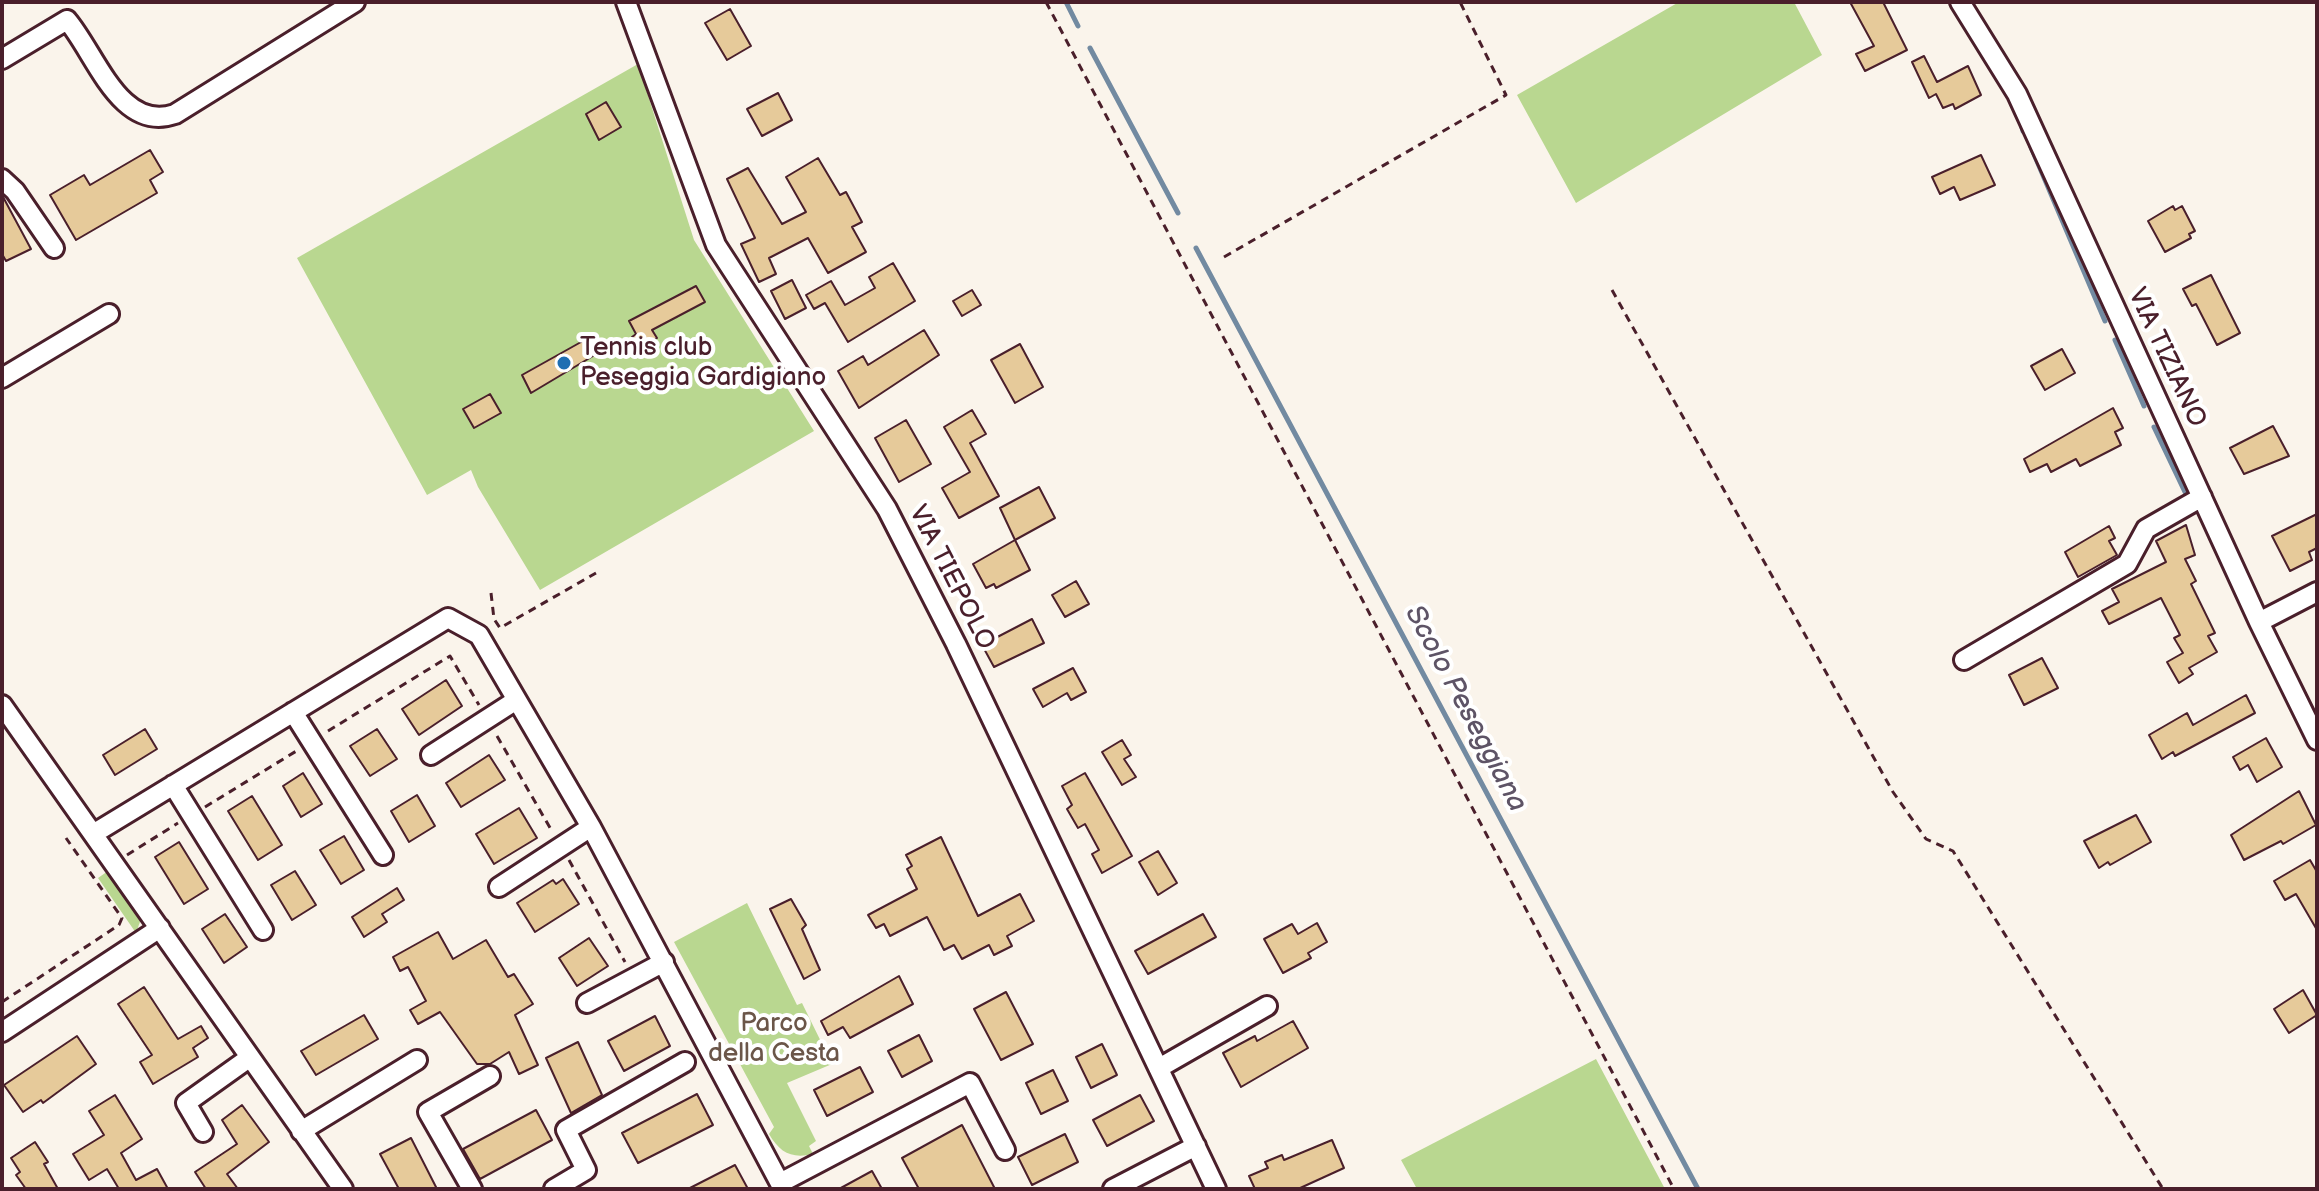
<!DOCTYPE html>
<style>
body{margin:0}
#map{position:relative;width:2319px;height:1191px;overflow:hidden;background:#faf4eb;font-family:"Balsamiq Sans",sans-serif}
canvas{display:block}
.frame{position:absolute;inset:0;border:4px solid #4a1f2b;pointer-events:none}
</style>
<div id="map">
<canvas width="2319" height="1191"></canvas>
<div class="frame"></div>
</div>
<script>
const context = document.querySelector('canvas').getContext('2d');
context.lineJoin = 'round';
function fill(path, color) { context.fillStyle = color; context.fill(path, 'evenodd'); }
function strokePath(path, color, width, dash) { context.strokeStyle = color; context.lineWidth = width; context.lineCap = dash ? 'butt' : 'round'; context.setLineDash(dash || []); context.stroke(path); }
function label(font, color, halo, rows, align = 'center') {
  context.font = font + ' "Balsamiq Sans",sans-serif'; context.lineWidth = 8; context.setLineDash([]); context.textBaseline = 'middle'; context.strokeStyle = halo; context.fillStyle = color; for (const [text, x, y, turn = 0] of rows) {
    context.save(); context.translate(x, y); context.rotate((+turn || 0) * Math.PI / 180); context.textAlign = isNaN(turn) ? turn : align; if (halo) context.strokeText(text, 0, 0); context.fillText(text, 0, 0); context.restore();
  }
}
fill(new Path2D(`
 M1679,2H1794L1822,55L1576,203L1517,95Z
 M638,64L694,240L814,431L540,590L478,487L471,470L427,495L297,258Z
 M108,871L141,919L136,933L98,878Z
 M747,903L797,1005L802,1003L832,1064L787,1083L816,1141L809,1146L813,1154C792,1159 780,1153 769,1134L774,1127L674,942Z
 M1596,1059L1665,1189H1417L1401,1160Z`), '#b9d790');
strokePath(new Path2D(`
 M1066,2L1078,26
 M1090,48L1178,213
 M2018,112L2023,131
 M2031,147L2105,321
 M1196,248L1698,1189
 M2115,340L2144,406
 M2154,427L2185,492`), '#728aa1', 5);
const building = new Path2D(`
 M1850,2H1883L1907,50L1865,71L1856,54L1874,46Z
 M730,9L751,46L727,60L705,23Z
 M1924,56L1937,82L1968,66L1981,95L1955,109L1953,104L1943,108L1936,94L1929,98L1912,62Z
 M778,93L792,120L762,136L747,109Z
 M606,102L621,127L599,140L586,114Z
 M150,150L163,172L150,180L157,193L76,240L50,195L84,175L90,185Z
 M1981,155L1995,185L1960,200L1954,187L1940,194L1932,177Z
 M818,158L840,195L846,192L862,222L852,227L866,252L828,273L808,238L769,258L776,274L759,282L741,244L755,238L727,179L748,168L782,224L806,212L786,177Z
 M2,195L31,249L6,261L2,254Z
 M2173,206L2175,210L2182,206L2195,231L2189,234L2191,238L2165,252L2148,221Z
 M893,263L915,301L848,342L825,303L814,309L806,295L831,281L845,305L875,288L869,277Z
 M2211,275L2240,333L2217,345L2196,304L2192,306L2183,289Z
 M792,280L806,308L785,319L771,291Z
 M696,286L705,302L652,330L657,338L639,349L632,337L636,334L629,321Z
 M972,290L981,305L962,316L953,301Z
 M924,330L939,355L859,408L838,371L863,356L868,365Z
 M590,337L598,353L531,393L522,375Z
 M1020,344L1043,387L1015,403L991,360Z
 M2062,349L2075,373L2045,390L2031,366Z
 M490,394L501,413L474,428L463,409Z
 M2113,408L2123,428L2115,432L2121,445L2080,466L2076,459L2051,472L2047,464L2030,472L2024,459Z
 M972,410L986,434L970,443L999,496L959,518L942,488L970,472L944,427Z
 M906,420L931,464L899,482L875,438Z
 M2273,426L2289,456L2244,474L2230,448Z
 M1039,487L1055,518L1015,540L1000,508Z
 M2317,514V548L2309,552L2312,560L2290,571L2272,536Z
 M2186,525L2195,555L2185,559L2196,581L2191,584L2215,633L2208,636L2217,652L2189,668L2193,674L2179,683L2167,662L2183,653L2174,638L2180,635L2161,598L2109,624L2102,611L2119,602L2112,589L2166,562L2156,541Z
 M2109,526L2115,538L2109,541L2117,555L2078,577L2065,552Z
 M1015,540L1030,570L996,588L994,584L986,588L973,564Z
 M1076,581L1089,604L1065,617L1052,595Z
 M1032,619L1044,643L994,667L982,645Z
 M2042,658L2058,688L2024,705L2009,675Z
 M1073,668L1086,692L1071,700L1067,693L1043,707L1033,689Z
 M446,680L462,706L419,735L402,709Z
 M2246,695L2255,713L2175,756L2173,752L2162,759L2149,735L2187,713L2193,725Z
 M145,729L157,749L115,775L103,755Z
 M377,729L397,759L370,776L350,746Z
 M2266,738L2282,767L2257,782L2248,765L2240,770L2233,757Z
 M1122,740L1131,755L1124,759L1136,777L1122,785L1102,752Z
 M489,755L505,780L461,807L446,783Z
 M303,773L322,804L301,817L283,786Z
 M1085,773L1132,856L1102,873L1092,854L1099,850L1085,824L1078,828L1067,809L1072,805L1062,786Z
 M2299,791L2316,825L2283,844L2281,841L2244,860L2231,835Z
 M417,795L435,826L409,842L391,811Z
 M252,796L282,845L258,860L228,811Z
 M519,808L537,838L494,864L476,834Z
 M2136,815L2151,842L2110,865L2108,862L2099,868L2084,841Z
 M344,836L364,870L341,884L320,850Z
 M941,837L978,916L1020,894L1034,921L1007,936L1012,946L994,955L989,945L962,959L954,945L944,950L927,917L890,936L884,924L876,928L868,915L917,889L907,869L912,866L906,855Z
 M179,842L208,889L184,904L155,857Z
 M1158,851L1177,883L1158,895L1139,862Z
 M2310,860L2317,872V930L2296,894L2285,900L2274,881Z
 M295,871L316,905L292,920L271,885Z
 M563,879L579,904L535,932L517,903L553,880L556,884Z
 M397,888L404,900L382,914L387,922L364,937L352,917Z
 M791,899L806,925L802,929L820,970L804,979L770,909Z
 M225,914L247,947L224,963L202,929Z
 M1203,914L1216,937L1148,974L1135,951Z
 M1317,923L1327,942L1308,953L1311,958L1283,973L1264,939L1292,924L1298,934Z
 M438,932L453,959L486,940L508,977L514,974L533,1004L515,1015L538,1065L519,1074L509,1052L490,1064H477L440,1012L418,1024L410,1010L426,1001L408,967L400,971L393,957Z
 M589,938L608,966L577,986L559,958Z
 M899,976L913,1004L850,1038L843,1027L828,1035L821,1021Z
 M144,987L178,1039L201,1026L208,1038L193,1048L198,1057L153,1084L140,1062L152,1055L118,1004Z
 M2303,990L2317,1015L2289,1033L2274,1009Z
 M1006,992L1033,1044L1001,1060L974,1009Z
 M364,1015L378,1039L316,1075L301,1051Z
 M655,1016L670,1046L624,1071L608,1041Z
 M1293,1021L1308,1048L1241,1087L1223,1053L1255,1036L1257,1041Z
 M919,1035L932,1061L902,1077L888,1051Z
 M77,1036L96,1064L43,1103L41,1100L23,1112L4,1085Z
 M578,1042L602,1095L571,1113L546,1058Z
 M1102,1044L1117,1075L1091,1088L1076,1057Z
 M860,1067L873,1092L827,1116L814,1090Z
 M1053,1070L1068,1101L1041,1114L1026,1083Z
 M697,1094L713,1125L638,1163L622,1133Z
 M115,1095L142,1139L121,1153L136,1180L157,1169L168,1189H119L107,1169L89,1180L73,1154L104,1135L89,1111Z
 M1140,1095L1154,1121L1107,1146L1093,1120Z
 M242,1105L269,1142L227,1174L238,1189H206L195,1172L237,1144L222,1120Z
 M536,1110L552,1140L480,1179L463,1149Z
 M962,1125L995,1189H919L902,1158Z
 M1065,1134L1078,1162L1032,1185L1018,1157Z
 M411,1138L437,1189H399L380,1154Z
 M1332,1140L1344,1168L1298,1189H1255L1249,1176L1268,1168L1265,1162L1282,1155L1284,1160Z
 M35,1142L48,1162L44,1164L58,1189H26L16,1175L20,1172L11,1158Z
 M735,1165L748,1189H688Z
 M872,1171L882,1189H839Z`);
fill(building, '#e6ca9a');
strokePath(building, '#4a1f2b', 2);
const minor = new Path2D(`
 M626,2L716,245L887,509L956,644L1216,1189
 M1960,2L2017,94L2259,622L2317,740
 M67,20C96,54 120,133 175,114L355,2
 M2,59L67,20
 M2,179L15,191L54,248
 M2,378L109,314
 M2259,622L2317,592
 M1964,660L2127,564L2146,529L2202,497
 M2,705L343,1189
 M293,712L383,855
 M431,755L515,701
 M173,785L263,930
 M93,834L448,618L479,635L591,827L783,1189
 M499,887L591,827
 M587,1003L664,962
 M2,1032L160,928
 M1159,1068L1267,1006
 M301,1131L417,1060
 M203,1132L186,1103L249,1058
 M780,1183L970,1083L1005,1150
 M472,1189L428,1112L490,1076
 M554,1189L586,1170L566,1130L685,1062
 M1113,1189L1196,1146`);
strokePath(minor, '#4a1f2b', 24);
strokePath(new Path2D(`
 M1046,2L1674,1189
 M1224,257L1506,95L1460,2
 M1612,290L1893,792L1926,839L1953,851L2163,1189
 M491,593L494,619L500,628L596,573
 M328,731L450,656L479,705
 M497,736L553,833
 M205,807L298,750
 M127,855L178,823
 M569,860L625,962
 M2,1002L119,925L122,918L66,838`), '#4a1f2b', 3, [8, 6]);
strokePath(minor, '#fff', 18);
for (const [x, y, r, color] of [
 [564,363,8,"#1f6fb2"]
]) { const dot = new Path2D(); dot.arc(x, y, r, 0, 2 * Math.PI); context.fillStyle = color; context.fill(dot); strokePath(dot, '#fff', 3); }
label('26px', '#4a1f2b', '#fff', [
 ["Tennis club",580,348],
 ["Peseggia Gardigiano",580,378]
], 'left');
label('26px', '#4a1f2b', '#fff', [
 ["VIA TIZIANO",2166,358,65],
 ["VIA TIEPOLO",951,578,63]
]);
label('26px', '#6b5649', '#fff', [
 ["Parco",774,1024],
 ["della Cesta",774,1054]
]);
label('italic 28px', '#5e5466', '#fff', [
 ["Scolo Peseggiana",1465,709,62]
]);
</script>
